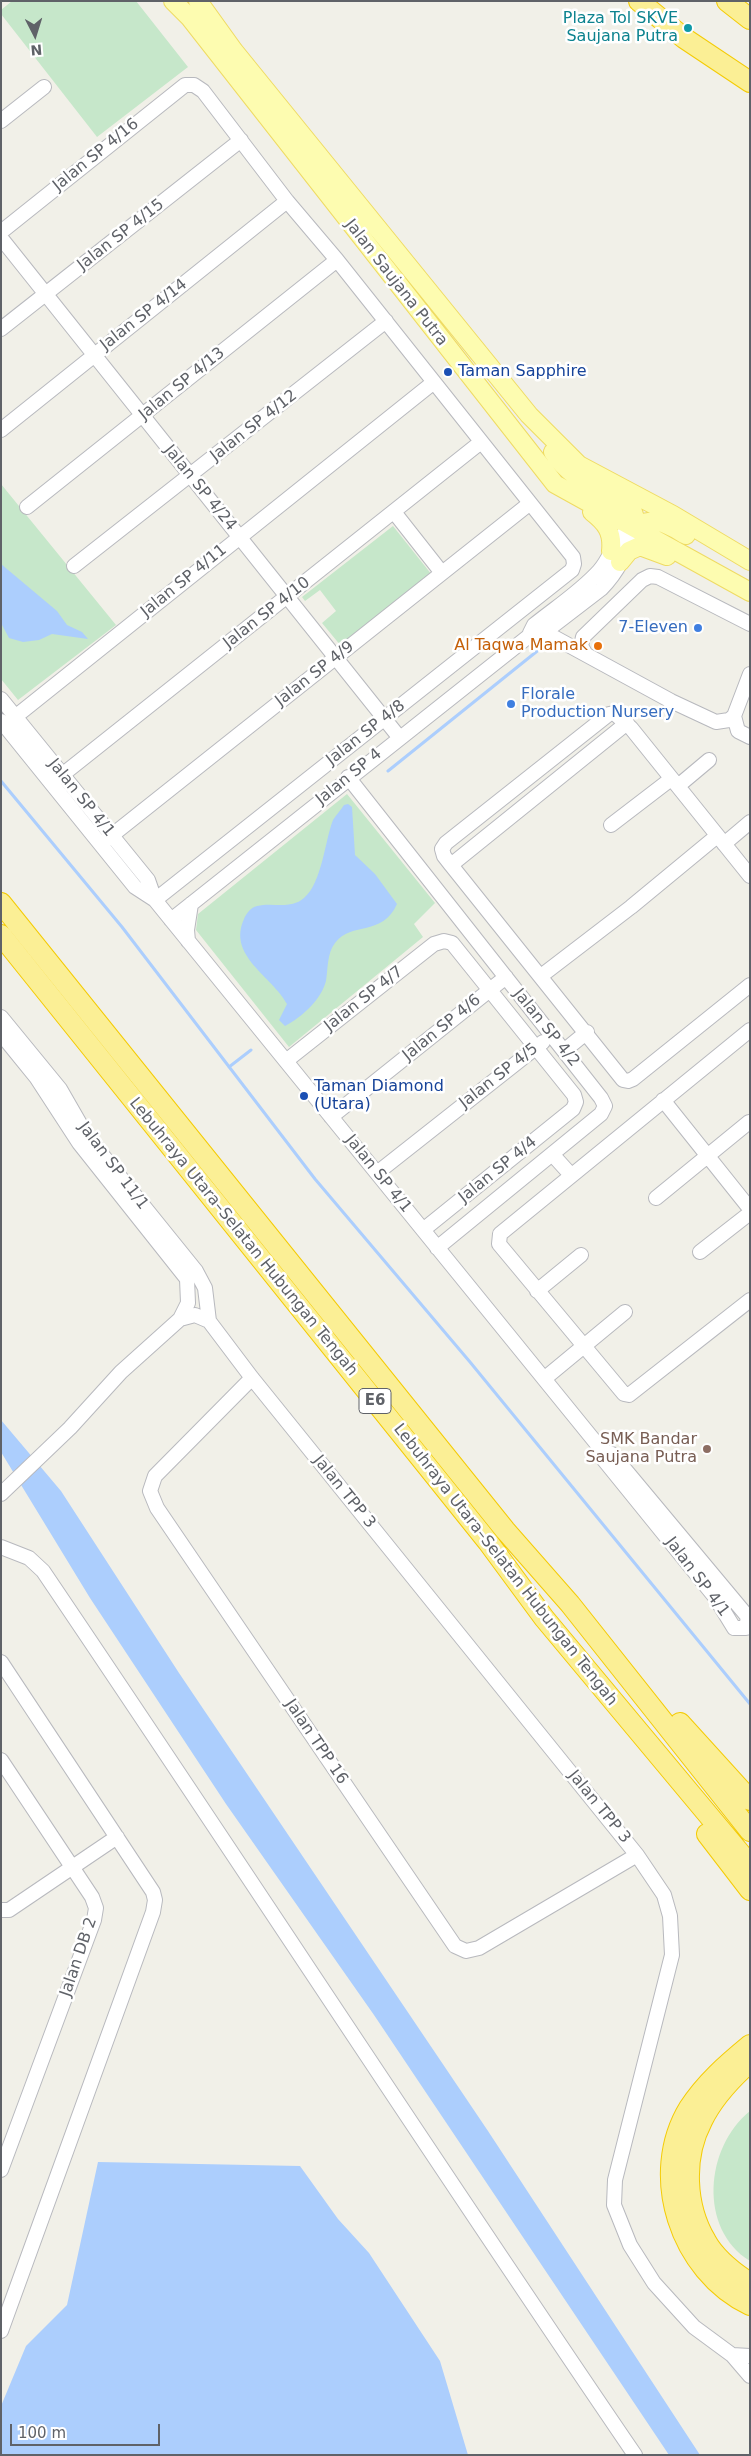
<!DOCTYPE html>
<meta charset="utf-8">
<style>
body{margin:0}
#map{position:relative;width:751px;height:2456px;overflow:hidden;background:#f1f0e8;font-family:"DejaVu Sans",sans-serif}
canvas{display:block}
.frame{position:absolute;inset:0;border:2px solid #5f6268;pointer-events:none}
.north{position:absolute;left:10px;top:10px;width:50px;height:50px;-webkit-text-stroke:4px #fff;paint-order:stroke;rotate:175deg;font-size:14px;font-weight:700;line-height:20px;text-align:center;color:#5f6268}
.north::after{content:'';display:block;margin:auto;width:18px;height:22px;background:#5f6268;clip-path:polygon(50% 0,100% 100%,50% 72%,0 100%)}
.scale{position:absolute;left:10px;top:2424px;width:150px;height:22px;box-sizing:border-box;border:2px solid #5f6268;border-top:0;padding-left:6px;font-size:15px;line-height:18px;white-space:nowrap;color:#5f6268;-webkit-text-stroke:4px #fff;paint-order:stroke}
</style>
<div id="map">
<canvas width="751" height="2456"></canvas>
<div class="frame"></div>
<div class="north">N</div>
<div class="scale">100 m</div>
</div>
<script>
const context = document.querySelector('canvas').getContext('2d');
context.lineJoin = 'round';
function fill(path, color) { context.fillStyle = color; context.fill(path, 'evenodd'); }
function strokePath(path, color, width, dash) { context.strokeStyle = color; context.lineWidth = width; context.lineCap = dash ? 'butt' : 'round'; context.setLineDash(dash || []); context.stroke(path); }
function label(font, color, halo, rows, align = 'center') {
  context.font = font + ' "DejaVu Sans",sans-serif'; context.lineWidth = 5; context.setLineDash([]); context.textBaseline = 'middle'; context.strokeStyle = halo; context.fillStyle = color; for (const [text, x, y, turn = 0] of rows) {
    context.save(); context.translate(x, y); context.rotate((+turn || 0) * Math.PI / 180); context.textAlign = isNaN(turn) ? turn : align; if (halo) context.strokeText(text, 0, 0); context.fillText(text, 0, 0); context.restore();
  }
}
fill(new Path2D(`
 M12,1H136L188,67L97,137L1,14V10Z
 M1,484L116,625L18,700L1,679Z
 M393,526L432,575L341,646L322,623L336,611L320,590L305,601L302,597Z
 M347,794L435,903L414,924L423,937L289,1047L196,930L198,914Z
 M750,2111V2261C698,2229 705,2147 750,2111Z`), '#c6e7ca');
fill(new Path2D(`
 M1,564L57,611L67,625L82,632L88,639L52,634L39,640L23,642L9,638L1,623Z
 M348,804L352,807L355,855L375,874L397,904C382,937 352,921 335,943C327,953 328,969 326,981C321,1000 302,1017 285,1026L279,1020L287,1004C272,976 227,956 244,919C246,914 251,907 257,906C273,902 290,910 304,898C322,883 325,840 333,820C336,815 341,810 344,805Z
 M1,1420L61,1491L179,1673L488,2131L700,2455H669L374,2015L226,1804L90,1598L1,1452Z
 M98,2162L300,2166L338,2219L369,2253L440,2361L468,2455H1V2406L26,2346L67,2305Z`), '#accefd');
strokePath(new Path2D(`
 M388,771L546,644
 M1,781L122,927L315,1179L470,1362L750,1704
 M229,1067L251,1050`), '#accefd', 3);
const minor = new Path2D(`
 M1,121L44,87
 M1,232L185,85H194L203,91L287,201L337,260L573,557L574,564L572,570L155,900
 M1,238L399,737
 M1,329L241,140
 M1,430L287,201
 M27,507L337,260
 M394,512L442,573
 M74,566L386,321
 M539,629L671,701L716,722L729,720L734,716
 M530,633L534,625C555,608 580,592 599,571C614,554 611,540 633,527
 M585,653L581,646L583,637L642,580L650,576L658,577L750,624
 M750,674L734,716L738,731L750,737
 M1,699L148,880L155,900
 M1,721L135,887L155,900L601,1449L604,1460L715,1597L734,1628H746L748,1617L612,1454L601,1449
 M627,723L451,865L623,1080L628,1081L633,1079L750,985
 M5,725L434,382
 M348,777L601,1098L605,1106L601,1114L437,1248
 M52,783L481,442
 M678,786L709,760
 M611,825L671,779
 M101,844L529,504
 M724,844L750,822
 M451,865L444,856L442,849L446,843L609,714L614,713L631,728L750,876
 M171,920L529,636L545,632L601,589C617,573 630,549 633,527
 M188,941L187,930L191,904
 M541,976L631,907L717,836
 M1,1017L60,1089L87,1136L196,1271L205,1288L209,1321L252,1378L637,1855L664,1895L670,1916L672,1955L615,2180L614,2205L630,2245L654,2283L694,2327L732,2355L750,2376
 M750,1030L500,1234L499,1244L624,1394L629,1395L750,1300
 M1,1034L36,1077L79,1143L187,1279L188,1303L180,1319
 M565,1050L587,1032
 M286,1061L434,944L444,941L452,943L574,1095L576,1102L573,1109L423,1230
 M663,1100L750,1209
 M331,1117L506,977
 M552,1154L571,1175
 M377,1173L543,1042
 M656,1198L749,1122
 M700,1252L750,1213
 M537,1291L581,1255
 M252,1378L155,1476L150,1491L157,1508L455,1946L466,1951L479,1948L637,1855
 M544,1379L625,1312
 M1,1494L70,1428L121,1372L180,1319L195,1315L209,1321
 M1,1547L29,1558L43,1571C242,1865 435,2162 635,2455
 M1,1662L153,1892L155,1900L153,1912L1,2331
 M1,1760L92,1897L96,1908L94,1920L1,2170
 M1,1910H9L117,1837
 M732,2355L750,2356`);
const major = new Path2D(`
 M173,1L190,18L555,484L750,592
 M198,1L234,51L529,415L579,465L673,515L750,561
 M553,452C574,485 604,487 632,509L634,515L633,527
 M592,512C606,523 613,532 611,551
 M633,527C656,516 665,523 686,535
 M620,562L629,551L640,546L667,556`);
const highway = new Path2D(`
 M639,1L684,38L750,82
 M727,1L750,19
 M1,903L505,1530L570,1604L750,1831
 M1,935L488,1542L544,1618L750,1865
 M680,1723L750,1800
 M707,1834L750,1890
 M750,2045C727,2064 705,2083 689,2108C648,2175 680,2272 750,2305
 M750,2062C731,2079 713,2098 702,2121C683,2157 685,2206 706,2241C716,2259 733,2272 750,2283`);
strokePath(minor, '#b8b9be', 16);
strokePath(major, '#efdb63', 20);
strokePath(highway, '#f4cb05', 22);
strokePath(minor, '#fff', 14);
strokePath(major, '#fdfcb0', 18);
strokePath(highway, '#fbef95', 20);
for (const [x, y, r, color] of [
 [688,28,5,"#0f9aa8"],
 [448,372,5,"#1a4fb4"],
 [698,628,5,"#3f7fe0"],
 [598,646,5,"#e8710a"],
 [511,704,5,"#3f7fe0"],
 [304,1096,5,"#1a4fb4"],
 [707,1449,5,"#8d6e63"]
]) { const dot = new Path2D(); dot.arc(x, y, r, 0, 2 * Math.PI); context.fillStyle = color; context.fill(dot); strokePath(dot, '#fff', 2); }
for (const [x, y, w] of [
 [375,1401,32]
]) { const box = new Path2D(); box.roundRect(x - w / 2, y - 12.5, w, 25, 4); context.fillStyle = '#fff'; context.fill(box); strokePath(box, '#5f6268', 1); }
label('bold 15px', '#5f6268', null, [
 ["E6",375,1401]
]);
label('16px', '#0d838f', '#fff', [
 ["Plaza Tol SKVE",678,19],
 ["Saujana Putra",678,37]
], 'right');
label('16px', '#5f6268', '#fff', [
 ["Jalan SP 4/16",96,155,-39],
 ["Jalan SP 4/15",121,235,-38],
 ["Jalan Saujana Putra",396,283,52],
 ["Jalan SP 4/14",144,315,-38],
 ["Jalan SP 4/13",182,384,-39],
 ["Jalan SP 4/12",254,426,-38],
 ["Jalan SP 4/24",200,488,51],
 ["Jalan SP 4/11",184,581,-39],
 ["Jalan SP 4/10",267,613,-38],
 ["Jalan SP 4/9",315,674,-38],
 ["Jalan SP 4/8",366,733,-38],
 ["Jalan SP 4",349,777,-39],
 ["Jalan SP 4/1",81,798,51],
 ["Jalan SP 4/7",364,999,-38],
 ["Jalan SP 4/6",442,1028,-39],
 ["Jalan SP 4/2",546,1028,51],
 ["Jalan SP 4/5",499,1076,-38],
 ["Jalan SP 11/1",113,1166,53],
 ["Jalan SP 4/4",498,1170,-39],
 ["Jalan SP 4/1",378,1174,51],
 ["Lebuhraya Utara–Selatan Hubungan Tengah",243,1237,51],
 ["Jalan TPP 3",344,1492,51],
 ["Lebuhraya Utara–Selatan Hubungan Tengah",505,1565,52],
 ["Jalan SP 4/1",697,1577,53],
 ["Jalan TPP 16",316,1742,56],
 ["Jalan TPP 3",599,1807,51],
 ["Jalan DB 2",79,1957,-71]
]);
label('16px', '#164399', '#fff', [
 ["Taman Sapphire",458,372],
 ["Taman Diamond",314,1087],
 ["(Utara)",314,1105]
], 'left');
label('16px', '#366cbe', '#fff', [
 ["7-Eleven",688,628],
 ["Florale",521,695,"left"],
 ["Production Nursery",521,713,"left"]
], 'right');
label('16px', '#c56008', '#fff', [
 ["Al Taqwa Mamak",588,646]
], 'right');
label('16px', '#785e54', '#fff', [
 ["SMK Bandar",697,1440],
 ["Saujana Putra",697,1458]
], 'right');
</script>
